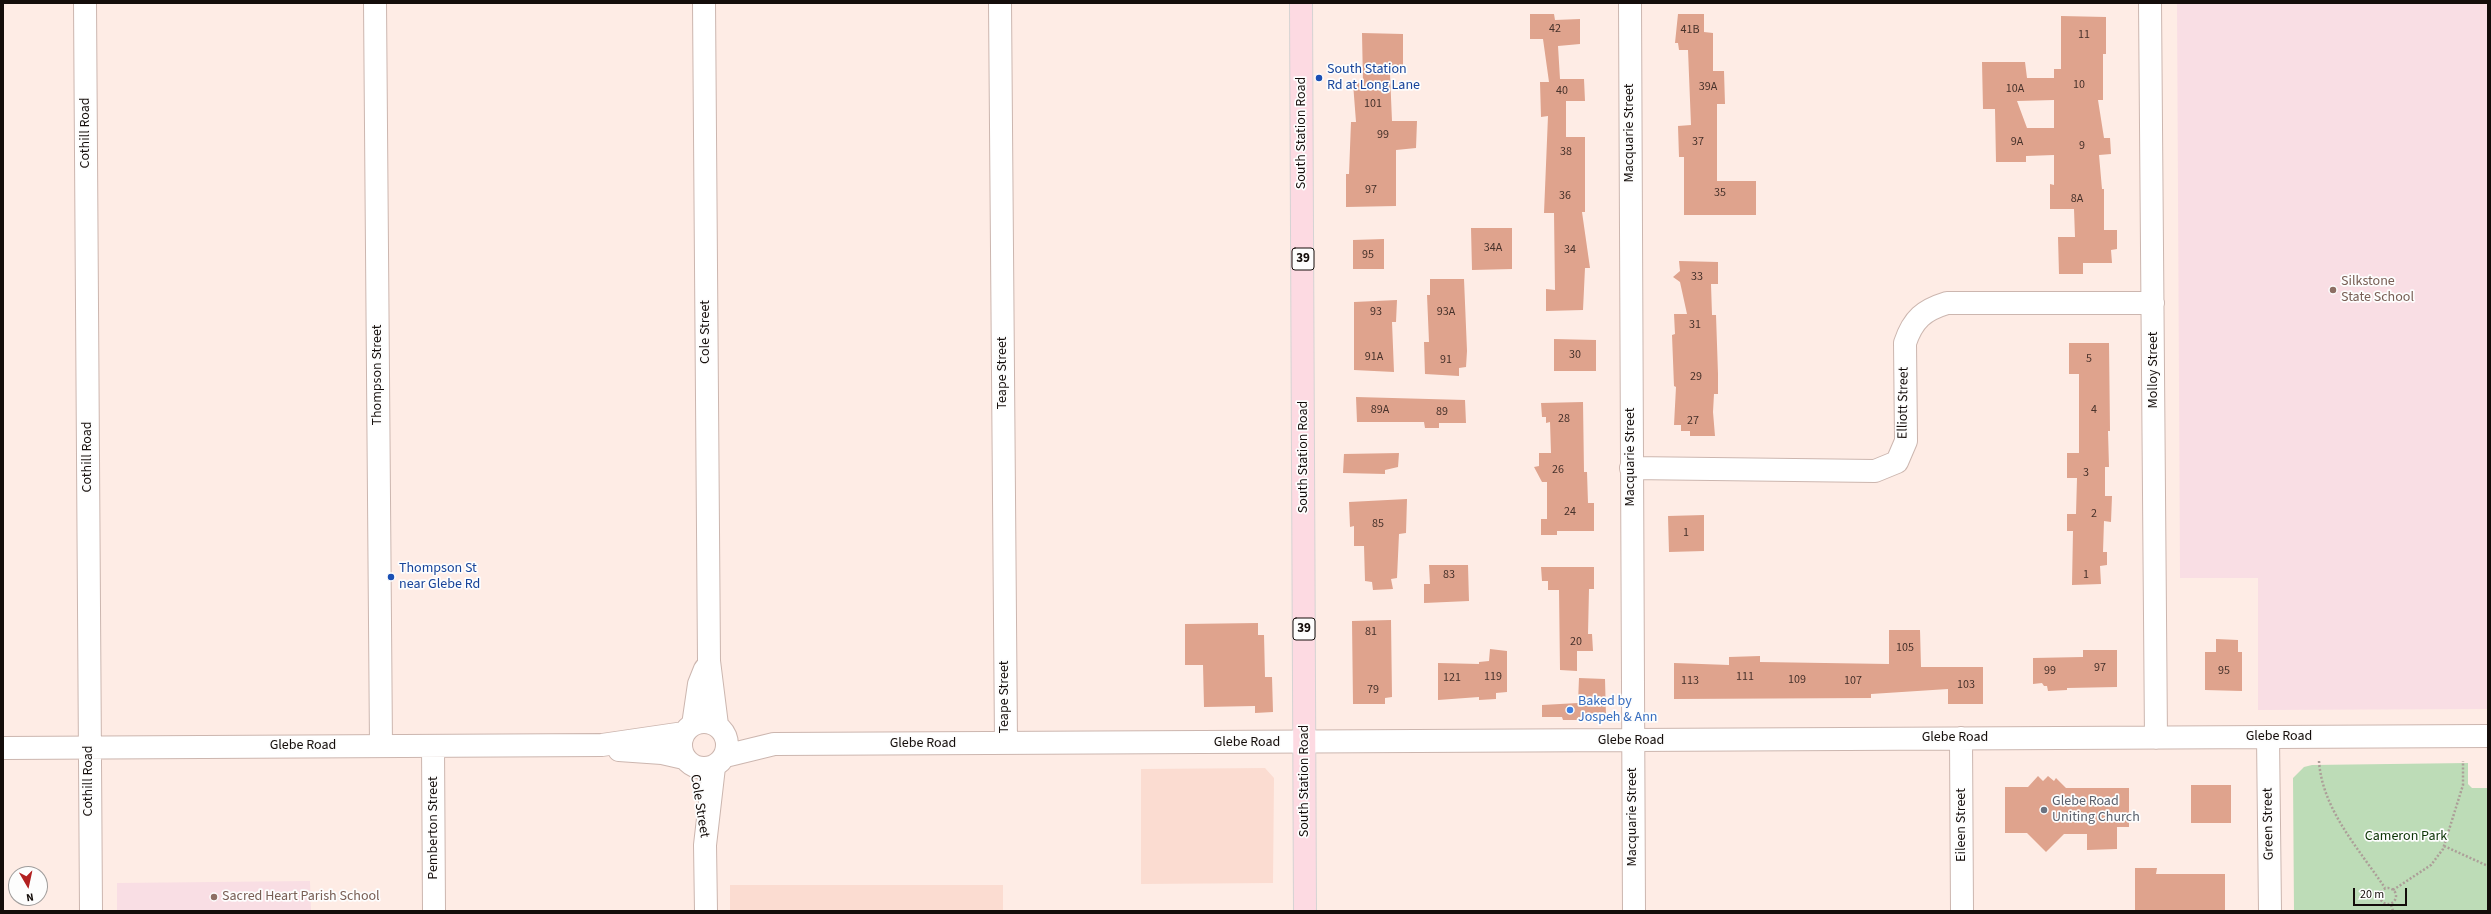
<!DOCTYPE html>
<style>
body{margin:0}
#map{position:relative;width:2491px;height:914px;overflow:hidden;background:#feece5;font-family:"Source Sans 3",sans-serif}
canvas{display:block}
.frame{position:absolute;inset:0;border:4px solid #140d0a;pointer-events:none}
.north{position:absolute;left:8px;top:866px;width:40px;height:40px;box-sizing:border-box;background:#fdfdfd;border:1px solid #a09d9c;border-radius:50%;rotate:171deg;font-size:11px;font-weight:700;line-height:16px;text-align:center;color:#140d0a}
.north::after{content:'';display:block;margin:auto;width:14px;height:18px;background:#b22121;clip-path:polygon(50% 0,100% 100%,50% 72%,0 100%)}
.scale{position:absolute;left:2353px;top:888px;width:54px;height:18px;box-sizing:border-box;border:2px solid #140d0a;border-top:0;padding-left:5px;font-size:12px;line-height:14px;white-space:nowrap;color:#140d0a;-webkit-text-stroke:3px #fdfdfd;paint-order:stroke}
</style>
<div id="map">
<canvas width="2491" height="914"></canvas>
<div class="frame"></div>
<div class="north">N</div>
<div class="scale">20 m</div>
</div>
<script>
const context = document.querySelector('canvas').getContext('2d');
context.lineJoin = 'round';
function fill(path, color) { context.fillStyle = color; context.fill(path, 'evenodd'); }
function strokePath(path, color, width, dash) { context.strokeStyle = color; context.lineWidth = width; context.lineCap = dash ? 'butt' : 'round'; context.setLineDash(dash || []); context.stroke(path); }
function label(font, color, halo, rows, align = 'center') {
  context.font = font + ' "Source Sans 3",sans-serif'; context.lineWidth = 3.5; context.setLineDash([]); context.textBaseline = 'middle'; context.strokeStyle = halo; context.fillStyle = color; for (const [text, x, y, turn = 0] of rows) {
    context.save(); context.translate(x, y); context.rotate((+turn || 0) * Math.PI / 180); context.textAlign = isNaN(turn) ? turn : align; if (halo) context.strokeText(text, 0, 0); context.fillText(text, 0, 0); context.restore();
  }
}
fill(new Path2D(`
 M1265,768L1274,778L1273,883L1141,884V769Z
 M730,885H1003V911H730Z`), '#fbdcd1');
fill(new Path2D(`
 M2177,3H2488V709L2258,710V578H2180Z
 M310,881L311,911H117V883Z`), '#f9dee4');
fill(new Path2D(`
 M2468,763V784L2472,788H2488V911H2294L2293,778L2304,767L2312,765Z`), '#bddcb7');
fill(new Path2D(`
 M1530,14H1554L1555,20L1580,19V44L1558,46L1560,79H1584L1585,101H1566V137H1585V212H1582L1590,268H1585L1583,310L1546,311V289L1555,290L1554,213H1544L1548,116L1541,117L1540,82H1549L1543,39H1530Z
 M1678,14H1704V32L1713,33V71H1724L1725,104H1717V181H1756V215H1684V157H1679L1678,126L1691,125L1688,50H1679L1678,43H1675Z
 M2061,16L2106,17V54H2103V100H2098L2104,138H2110L2111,154L2099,155L2102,189H2104V230H2117V249L2111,250L2112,263H2083V274H2059L2058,237H2075L2074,209H2050V184L2054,185V155L2026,156V162H1996L1995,109H1983L1982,62H2025L2027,78H2054V69H2061ZM2054,100V128H2027L2017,101Z
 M1362,33L1403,34V74H1390L1392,121H1417L1416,148L1396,150V206L1346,207V174H1349L1351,122H1356L1353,83H1363Z
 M1471,228H1512V269L1472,270Z
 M1384,239V269H1353V240Z
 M1679,261L1718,262V284H1711L1712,315H1716L1718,374V394H1714L1713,412L1715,436H1690V431H1681V425H1674L1676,387L1674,386L1672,335L1675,334L1674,314H1687L1680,282L1673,277L1680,271Z
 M1430,279H1464L1467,351L1466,367L1459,368V376L1425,374L1424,342H1429L1427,295H1430Z
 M1397,300L1396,322H1392L1394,372L1354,370V302Z
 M1554,339L1596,340V371H1554Z
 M2069,343H2109L2110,431H2108L2109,467H2105V496H2112L2111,522L2104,521L2103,552H2107V565L2100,566L2101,584L2072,585L2073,531H2067V514H2076L2077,478H2067V453H2079V374H2069Z
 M1356,397L1465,400L1466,423H1439V428H1425L1424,422H1357Z
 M1583,402L1584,472H1587L1588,503H1594V531H1557V535H1541V519H1547V482H1542L1534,467L1539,466V453H1551L1550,422L1546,423V417H1542L1541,403Z
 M1399,453L1398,467L1385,470V474L1343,473L1344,454Z
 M1407,499L1406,533L1399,534L1397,578L1391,579L1393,589L1373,590L1372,582L1365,581L1364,546H1354V526L1350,527L1349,502Z
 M1704,515V551L1669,552L1668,516Z
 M1429,565H1468L1469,601L1424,603V584H1430Z
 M1541,567H1594V589H1589L1588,634H1592L1593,651H1577V671L1560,670L1559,590H1548V581H1542Z
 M1391,620L1392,697L1385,698V704H1353L1352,621Z
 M1258,623V635H1264L1265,677H1272L1273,712L1255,713V706L1204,707L1203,665H1185V624Z
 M1889,630H1920L1921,667H1983V704H1948V689L1871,694V698L1674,699V663L1729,665V657L1760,656V662L1889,664Z
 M2216,639L2238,640V652H2242V691L2205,690V652H2216Z
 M1490,649L1507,651V692L1496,693V699L1479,700V697L1438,700V663L1479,664V662L1489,661Z
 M2083,650H2117V687L2067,688V690L2048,691L2047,686H2044L2042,683L2033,684V658L2083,657Z
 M1579,678L1605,679L1606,716L1578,717V720H1563L1562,717H1542V705L1578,703Z
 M2038,776L2043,781L2048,776L2054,781L2056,778L2066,788H2129V827H2117V849L2087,850V834H2064L2046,852L2027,833H2005V787H2028Z
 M2191,785H2231V823H2191Z
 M2135,868H2157L2156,874H2225V911H2135Z`), '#dfa38d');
const minor = new Path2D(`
 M85,3L91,911
 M375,3L381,746
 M704,3L709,661L717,725
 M1000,3L1006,743
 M1630,3L1634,911
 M2150,3L2156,738
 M1631,468L1875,471L1897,462L1906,441L1905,343C1913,319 1924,310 1947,303H2153
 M681 745a23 23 0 1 1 46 0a23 23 0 1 1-46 0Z
 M693,725L699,684L705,669
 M2268,737L2270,911
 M1961,738L1962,911
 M433,746L434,911
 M3,748L602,745L684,733
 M619,750L662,753L684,758
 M725,756L774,744L2488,736
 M706,911L705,845L714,767`);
const major = new Path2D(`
 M1301,3L1305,911`);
strokePath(minor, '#ccb6af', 24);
strokePath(major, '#d5d3d3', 24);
strokePath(new Path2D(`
 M2319,761C2322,809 2359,849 2385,888
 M2444,846L2488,866
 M2380 896a8 8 0 1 1 16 0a8 8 0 1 1-16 0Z
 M2393,890L2431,865L2443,849L2463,785V761
 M2391,905L2393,911`), '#ac9e98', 2.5, [2, 2]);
strokePath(minor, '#fff', 22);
strokePath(major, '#fddae2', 22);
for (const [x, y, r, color] of [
 [1319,78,4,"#1a4fb4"],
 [2333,290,4,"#8d6e63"],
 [391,577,4,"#1a4fb4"],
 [1570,710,4,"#3f7fe0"],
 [2044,810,4,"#6b7280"],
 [214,897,4,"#8d6e63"]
]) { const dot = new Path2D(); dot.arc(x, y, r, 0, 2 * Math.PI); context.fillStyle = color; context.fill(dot); strokePath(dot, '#fdfdfd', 1.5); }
label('12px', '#47322b', null, [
 ["42",1555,29],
 ["41B",1690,30],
 ["11",2084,35],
 ["10",2079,85],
 ["39A",1708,87],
 ["10A",2015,89],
 ["40",1562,91],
 ["101",1373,104],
 ["99",1383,135],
 ["37",1698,142],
 ["9A",2017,142],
 ["9",2082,146],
 ["38",1566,152],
 ["97",1371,190],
 ["35",1720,193],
 ["36",1565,196],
 ["8A",2077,199],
 ["34A",1493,248],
 ["34",1570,250],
 ["95",1368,255],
 ["33",1697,277],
 ["93",1376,312],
 ["93A",1446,312],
 ["31",1695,325],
 ["30",1575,355],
 ["91A",1374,357],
 ["5",2089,359],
 ["91",1446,360],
 ["29",1696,377],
 ["89A",1380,410],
 ["4",2094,410],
 ["89",1442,412],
 ["28",1564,419],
 ["27",1693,421],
 ["26",1558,470],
 ["3",2086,473],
 ["24",1570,512],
 ["2",2094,514],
 ["85",1378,524],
 ["1",1686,533],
 ["83",1449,575],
 ["1",2086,575],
 ["81",1371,632],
 ["20",1576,642],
 ["105",1905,648],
 ["97",2100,668],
 ["99",2050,671],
 ["95",2224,671],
 ["119",1493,677],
 ["111",1745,677],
 ["121",1452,678],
 ["109",1797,680],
 ["113",1690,681],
 ["107",1853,681],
 ["103",1966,685],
 ["79",1373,690]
]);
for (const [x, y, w] of [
 [1303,259,22],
 [1304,629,22]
]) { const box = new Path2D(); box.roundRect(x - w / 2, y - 11, w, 22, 3); context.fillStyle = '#fdfdfd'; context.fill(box); strokePath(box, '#140d0a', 1); }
label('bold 13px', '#140d0a', null, [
 ["39",1303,259],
 ["39",1304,629]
]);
label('14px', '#164399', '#fdfdfd', [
 ["South Station",1327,70],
 ["Rd at Long Lane",1327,86],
 ["Thompson St",399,569],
 ["near Glebe Rd",399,585]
], 'left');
label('14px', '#140d0a', '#fdfdfd', [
 ["Cothill Road",86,133,-90],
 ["South Station Road",1302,133,-90],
 ["Macquarie Street",1630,133,-90],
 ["Cole Street",706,332,-90],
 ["Molloy Street",2154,370,-90],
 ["Teape Street",1003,373,-90],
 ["Thompson Street",378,375,-90],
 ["Elliott Street",1904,403,-89],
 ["Cothill Road",88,457,-90],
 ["South Station Road",1304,457,-90],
 ["Macquarie Street",1631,457,-90],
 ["Teape Street",1005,697,-90],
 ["Glebe Road",2279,737],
 ["Glebe Road",1955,738],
 ["Glebe Road",1631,741],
 ["Glebe Road",1247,743],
 ["Glebe Road",923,744],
 ["Glebe Road",303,746],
 ["Cothill Road",89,781,-90],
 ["South Station Road",1305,781,-90],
 ["Cole Street",699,806,81],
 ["Macquarie Street",1633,817,-90],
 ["Green Street",2269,824,-91],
 ["Eileen Street",1962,825,-90],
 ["Pemberton Street",434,828,-90]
]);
label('14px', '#785e54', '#fdfdfd', [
 ["Silkstone",2341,282],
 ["State School",2341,298],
 ["Sacred Heart Parish School",222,897]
], 'left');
label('14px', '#366cbe', '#fdfdfd', [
 ["Baked by",1578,702],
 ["Jospeh & Ann",1578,718]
], 'left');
label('14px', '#5b616d', '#fdfdfd', [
 ["Glebe Road",2052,802],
 ["Uniting Church",2052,818]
], 'left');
label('14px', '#0b3304', '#fdfdfd', [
 ["Cameron Park",2406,837]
]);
</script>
